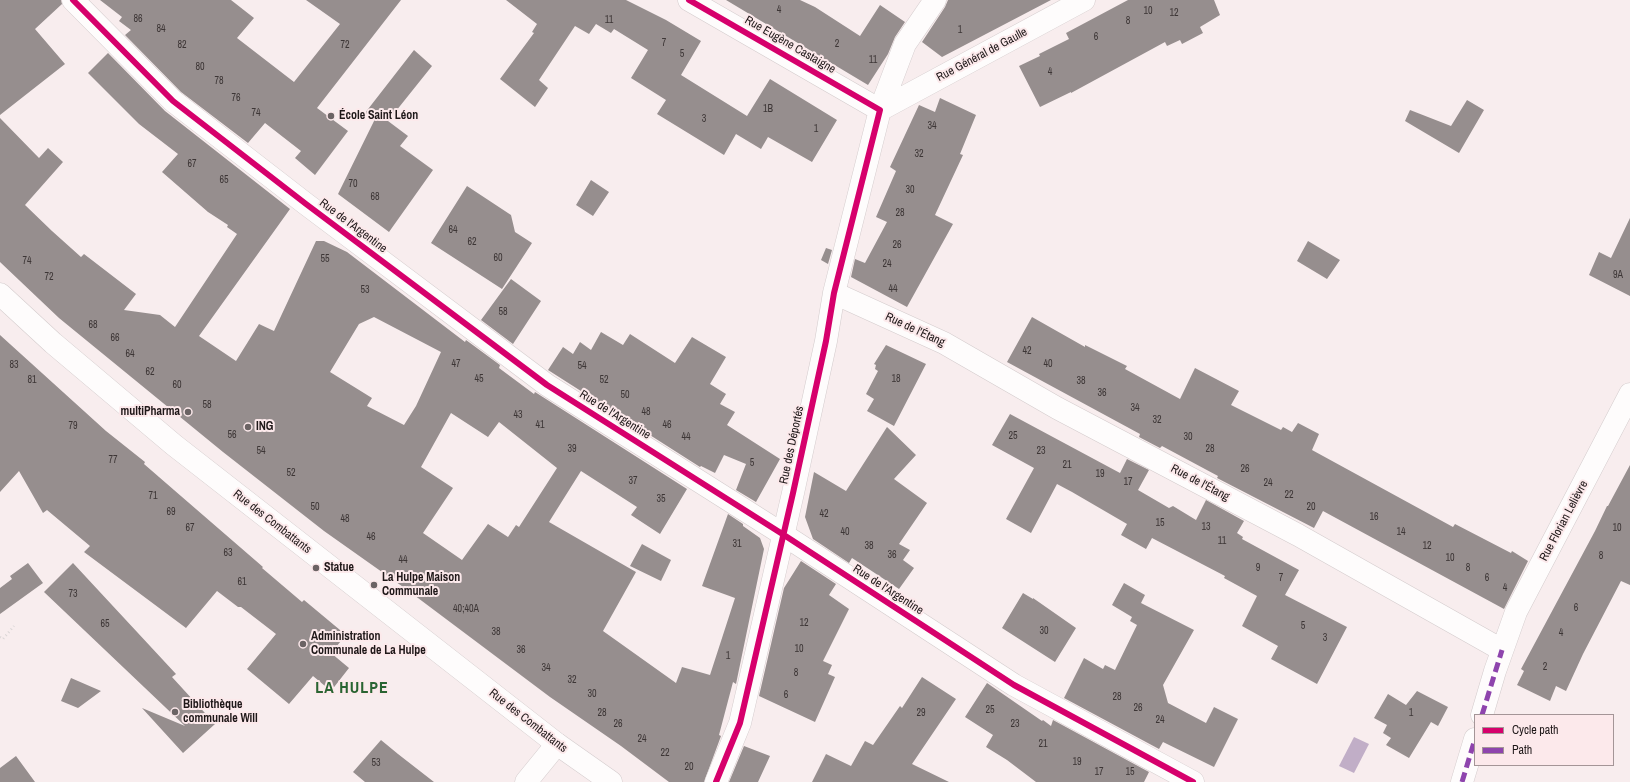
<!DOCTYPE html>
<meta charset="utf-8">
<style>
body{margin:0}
#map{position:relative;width:1630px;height:782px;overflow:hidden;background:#f8edee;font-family:"Archivo Narrow",sans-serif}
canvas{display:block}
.legend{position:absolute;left:1474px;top:714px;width:140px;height:52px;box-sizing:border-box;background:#fce9eb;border:1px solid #a49597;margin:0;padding:5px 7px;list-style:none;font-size:12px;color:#1f1819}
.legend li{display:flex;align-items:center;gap:8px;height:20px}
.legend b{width:20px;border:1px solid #a49597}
</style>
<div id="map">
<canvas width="1630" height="782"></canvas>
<ul class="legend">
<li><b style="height:5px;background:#d6006c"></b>Cycle path</li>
<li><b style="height:5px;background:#8e44ad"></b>Path</li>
</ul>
</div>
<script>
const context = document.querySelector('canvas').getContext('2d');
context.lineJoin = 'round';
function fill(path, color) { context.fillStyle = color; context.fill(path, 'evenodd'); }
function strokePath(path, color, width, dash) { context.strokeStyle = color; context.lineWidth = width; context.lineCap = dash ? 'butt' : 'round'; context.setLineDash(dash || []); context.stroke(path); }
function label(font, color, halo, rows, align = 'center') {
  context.font = font + ' "Archivo Narrow",sans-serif'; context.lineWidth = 4; context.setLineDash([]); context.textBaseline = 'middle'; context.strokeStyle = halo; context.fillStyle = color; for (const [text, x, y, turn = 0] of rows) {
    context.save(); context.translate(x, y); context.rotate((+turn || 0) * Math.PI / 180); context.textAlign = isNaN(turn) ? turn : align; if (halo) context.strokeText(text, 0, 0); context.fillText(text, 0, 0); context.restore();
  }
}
fill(new Path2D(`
 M1354,737L1369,744L1354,773L1339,766Z`), '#c1aec7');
fill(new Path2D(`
 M0,0H61L62,4L35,29L65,64L0,115Z
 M100,0H231L254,18L237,38L294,82L340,24L306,0H401L317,108L348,131L315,175L295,158L301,151L265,123L248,143L181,92L125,35L131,30L119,21L122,17Z
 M506,0H626L666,20L701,41L681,75L747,116L770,79L837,120L812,162L768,137L761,149L736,134L724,155L657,114L666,100L631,78L648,50L614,29L611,33L596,24L589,34L575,26L539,80L548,88L535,107L500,79L534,33L532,32L537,24Z
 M726,0H800L815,7L860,36L880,5L905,22L895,37L888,54L868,85Z
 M948,0H1051L942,57L922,42L945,7Z
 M1128,0H1214L1220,15L1200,27L1203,33L1182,44L1180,40L1167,46L1165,42L1071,93V92L1040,107L1019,66L1040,56L1039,54L1069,39L1066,33Z
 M414,50L432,66L388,121L408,136L400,146L433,170L389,232L338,194L375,119L365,113Z
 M108,53L165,111L290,209L199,336L236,361L259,324L274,331L316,241H324L347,252L465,342L466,340L500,365L499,368L534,394L535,392L687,489L660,534L631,515L637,507L581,471L549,522L636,572L603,631L676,683L682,667L710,675L735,598L702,586L728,514L743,524V526L760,538L764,549L736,684L733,682L719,735L721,736L704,782H669L621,746L550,697L406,589L324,531L223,452L59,318L0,262V118L39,158L48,148L63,162L25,205L52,231L81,257L84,254L136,294L124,310L160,315L175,327L237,234L227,227L228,225L208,212L162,172L178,154L139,124L88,73ZM374,317L441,352L416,406L404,425L367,406L372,398L330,372L359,324ZM451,413L488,437L499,422L557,468L519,527L516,525L508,537L488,524L462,560L423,533L453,488L421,467Z
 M940,98L976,115L960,154L963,155L935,215L953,224L907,307L851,277L855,259L865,263L887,222L876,217L896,171L890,167L919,105L935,112Z
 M1467,100L1484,110L1459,153L1405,121L1410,110L1451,126Z
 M591,180L609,192L593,216L576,205Z
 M467,186L511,215L515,232L532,243L502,289L431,243Z
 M1630,218V296L1589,275L1599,252L1611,258Z
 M1308,241L1340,260L1327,279L1297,261Z
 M826,248L832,250L828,264L821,260Z
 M511,279L541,301L513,344L481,320Z
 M1032,317L1085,347V345L1127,366L1125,369L1180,399L1195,368L1239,391L1231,405L1281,430L1283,427L1292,432L1298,423L1319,434L1312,450L1453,527L1455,524L1511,553L1512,551L1528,561L1504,609L1323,511L1314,528L1217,478L1218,476L1162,446L1160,448L1139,437L1140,434L1007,362Z
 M601,332L623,345L630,334L675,363L692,337L726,357L710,384L726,394L720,404L735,412L727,425L780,459L756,502L736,490L746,464L724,455L715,473L701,466L700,467L548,370L563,347L573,354L580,342L591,350Z
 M0,335L106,431L145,462L144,464L174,490L263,567L262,568L302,602L304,600L346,635L331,653L349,668L331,691L313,676L289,704L247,669L276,634L241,607H238L217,591L186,628L84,552L90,546L47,510L43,513L19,471L0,492Z
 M886,345L926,364L894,426L867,411L874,399L866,394L878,371L875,369L876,365L874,364Z
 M1010,414L1120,473L1127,459L1149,470L1138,490L1169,508L1173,506L1196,520L1206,500L1244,521L1237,533L1243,537L1242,539L1299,570L1285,595L1347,627L1317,684L1271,659L1278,646L1242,626L1257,596L1224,578L1225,576L1152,538L1146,549L1121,535L1127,524L1072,492L1057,484L1031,533L1006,519L1034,468L992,445Z
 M887,427L916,455L894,479L927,503L899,544L910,550L903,560L914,568L899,589L852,558L849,563L813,539L805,517L814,472L846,491Z
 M1630,465V585L1621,581L1583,654L1566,691L1556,686L1550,701L1517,685L1524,671L1521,669L1595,531L1607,506H1608Z
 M642,544L671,560L661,581L630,566Z
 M801,561L836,584L829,595L849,609L823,661L832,665L828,674L835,677L815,722L759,696L784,588Z
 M28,563L43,583L0,614V588L12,579L10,576Z
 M73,563L176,674L172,677L215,724L183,753L142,708L185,726L44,592Z
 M1124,583L1145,595L1141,603L1194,630L1163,685L1168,703L1206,723L1214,707L1238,719L1214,767L1163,742L1159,749L1064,698L1084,658L1103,669L1105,665L1115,670L1137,625L1130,621L1132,617L1112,605Z
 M1023,593L1033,599V598L1076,628L1055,662L1002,628Z
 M922,677L956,699L912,764L949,782H812L826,754L851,766L865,741L873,745L900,706L902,708Z
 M71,678L101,691L78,708L61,701Z
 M987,683L1042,721L1043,720L1051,726L1053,720L1149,772L1144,782H1036L1007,760L986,747L993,735L965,717Z
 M1417,691L1448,707L1438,726L1431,722L1409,758L1386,745L1391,738L1383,733L1387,725L1374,718L1388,694L1406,705Z
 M381,740L398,754L434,782H365L353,772Z
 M744,746L770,756L758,782H729Z
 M16,756L35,782H0V768Z`), '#968e8e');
const minor = new Path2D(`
 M73,0L173,101L306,204L547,385L784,535L1014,685L1193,782
 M689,0L880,110
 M880,110L1084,0
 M834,293L944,343L1057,408L1298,535L1502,650
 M1482,715L1495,671L1516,612L1630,394
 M526,782L557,744
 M716,782L740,723L793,493L826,341L834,293L880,110L905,44L935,0
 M1462,782L1475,739`);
const secondary = new Path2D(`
 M0,294L53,343L174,445L557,744L611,782`);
strokePath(minor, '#d3cbcc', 23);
strokePath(secondary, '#d3cbcc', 23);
strokePath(new Path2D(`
 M0,637L3,639L14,626`), '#d9d5d5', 2.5, [1, 3]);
strokePath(minor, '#fefcfc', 22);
strokePath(secondary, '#fefcfc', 22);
strokePath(new Path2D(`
 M1482,715L1502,650
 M1462,782L1475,739`), '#8e44ad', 5, [10, 5]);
strokePath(new Path2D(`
 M73,0L173,101L306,204L547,385L784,535L1014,685L1193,782
 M689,0L880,110L834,293L826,341L793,493L740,723L716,782`), '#d6006c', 6);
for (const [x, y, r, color] of [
 [331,116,4,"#6b6364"],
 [188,412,4,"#6b6364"],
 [248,427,4,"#6b6364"],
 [316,568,4,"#6b6364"],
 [374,585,4,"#6b6364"],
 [303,644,4,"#6b6364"],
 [175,712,4,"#6b6364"]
]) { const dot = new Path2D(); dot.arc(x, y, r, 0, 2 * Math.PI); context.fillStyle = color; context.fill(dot); strokePath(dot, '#fce9eb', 1.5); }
label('10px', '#3d3636', null, [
 ["4",779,10],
 ["10",1148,11],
 ["12",1174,13],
 ["86",138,19],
 ["11",609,20],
 ["8",1128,21],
 ["84",161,29],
 ["1",960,30],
 ["6",1096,37],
 ["7",664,43],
 ["2",837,44],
 ["82",182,45],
 ["72",345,45],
 ["5",682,54],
 ["11",873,60],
 ["80",200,67],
 ["4",1050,72],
 ["78",219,81],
 ["76",236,98],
 ["1B",768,109],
 ["74",256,113],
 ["3",704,119],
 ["34",932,126],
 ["1",816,129],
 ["32",919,154],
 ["67",192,164],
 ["65",224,180],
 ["70",353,184],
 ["30",910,190],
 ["68",375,197],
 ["28",900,213],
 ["64",453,230],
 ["62",472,242],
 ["26",897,245],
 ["60",498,258],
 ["55",325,259],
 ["74",27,261],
 ["24",887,264],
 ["9A",1618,275],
 ["72",49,277],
 ["44",893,289],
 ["53",365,290],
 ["58",503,312],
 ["68",93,325],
 ["66",115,338],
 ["42",1027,351],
 ["64",130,354],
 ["47",456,364],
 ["40",1048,364],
 ["83",14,365],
 ["54",582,366],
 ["62",150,372],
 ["45",479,379],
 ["18",896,379],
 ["81",32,380],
 ["52",604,380],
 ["38",1081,381],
 ["60",177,385],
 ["36",1102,393],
 ["50",625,395],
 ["58",207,405],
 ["34",1135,408],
 ["48",646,412],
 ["43",518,415],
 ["32",1157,420],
 ["41",540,425],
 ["46",667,425],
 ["79",73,426],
 ["56",232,435],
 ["25",1013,436],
 ["44",686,437],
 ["30",1188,437],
 ["39",572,449],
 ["28",1210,449],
 ["54",261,451],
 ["23",1041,451],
 ["77",113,460],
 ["5",752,463],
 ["21",1067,465],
 ["26",1245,469],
 ["52",291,473],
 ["19",1100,474],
 ["37",633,481],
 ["17",1128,482],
 ["24",1268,483],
 ["22",1289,495],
 ["71",153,496],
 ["35",661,499],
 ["50",315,507],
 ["20",1311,507],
 ["69",171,512],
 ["42",824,514],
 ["16",1374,517],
 ["48",345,519],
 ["15",1160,523],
 ["13",1206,527],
 ["67",190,528],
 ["10",1617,528],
 ["40",845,532],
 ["14",1401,532],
 ["46",371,537],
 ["11",1222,541],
 ["31",737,544],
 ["38",869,546],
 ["12",1427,546],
 ["63",228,553],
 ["36",892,555],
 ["8",1601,556],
 ["10",1450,558],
 ["44",403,560],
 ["9",1258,568],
 ["8",1468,568],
 ["7",1281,578],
 ["6",1487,578],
 ["61",242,582],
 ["4",1505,588],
 ["73",73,594],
 ["6",1576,608],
 ["40;40A",466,609],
 ["12",804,623],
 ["65",105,624],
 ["5",1303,626],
 ["30",1044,631],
 ["38",496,632],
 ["4",1561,633],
 ["3",1325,638],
 ["10",799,649],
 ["36",521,650],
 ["1",728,656],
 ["2",1545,667],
 ["34",546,668],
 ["8",796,673],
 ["32",572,680],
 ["30",592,694],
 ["6",786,695],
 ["28",1117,697],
 ["26",1138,708],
 ["25",990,710],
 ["28",602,713],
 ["29",921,713],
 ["1",1411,713],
 ["24",1160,720],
 ["26",618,724],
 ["23",1015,724],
 ["24",642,739],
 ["21",1043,744],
 ["22",665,753],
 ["19",1077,762],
 ["53",376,763],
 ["20",689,767],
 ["17",1099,772],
 ["15",1130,772]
]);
label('12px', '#1f1819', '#fce9eb', [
 ["Rue Eugène Castaigne",790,45,30],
 ["Rue Général de Gaulle",982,55,-28],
 ["Rue de l'Argentine",353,226,37],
 ["Rue de l'Étang",915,330,25],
 ["Rue de l'Argentine",615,415,32],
 ["Rue des Déportés",792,445,-78],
 ["Rue de l'Étang",1200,483,28],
 ["Rue Florian Lelièvre",1564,521,-62],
 ["Rue des Combattants",272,522,38],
 ["Rue de l'Argentine",888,590,33],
 ["Rue des Combattants",528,721,38]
]);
label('bold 12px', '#1f1819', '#fce9eb', [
 ["École Saint Léon",339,116],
 ["multiPharma",180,412,"right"],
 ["ING",256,427],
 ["Statue",324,568],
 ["La Hulpe Maison",382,578],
 ["Communale",382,592],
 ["Administration",311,637],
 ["Communale de La Hulpe",311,651],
 ["Bibliothèque",183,705],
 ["communale Will",183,719]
], 'left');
context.letterSpacing = '1px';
label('bold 16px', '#2a6432', '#fce9eb', [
 ["LA HULPE",352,689]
]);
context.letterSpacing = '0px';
</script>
